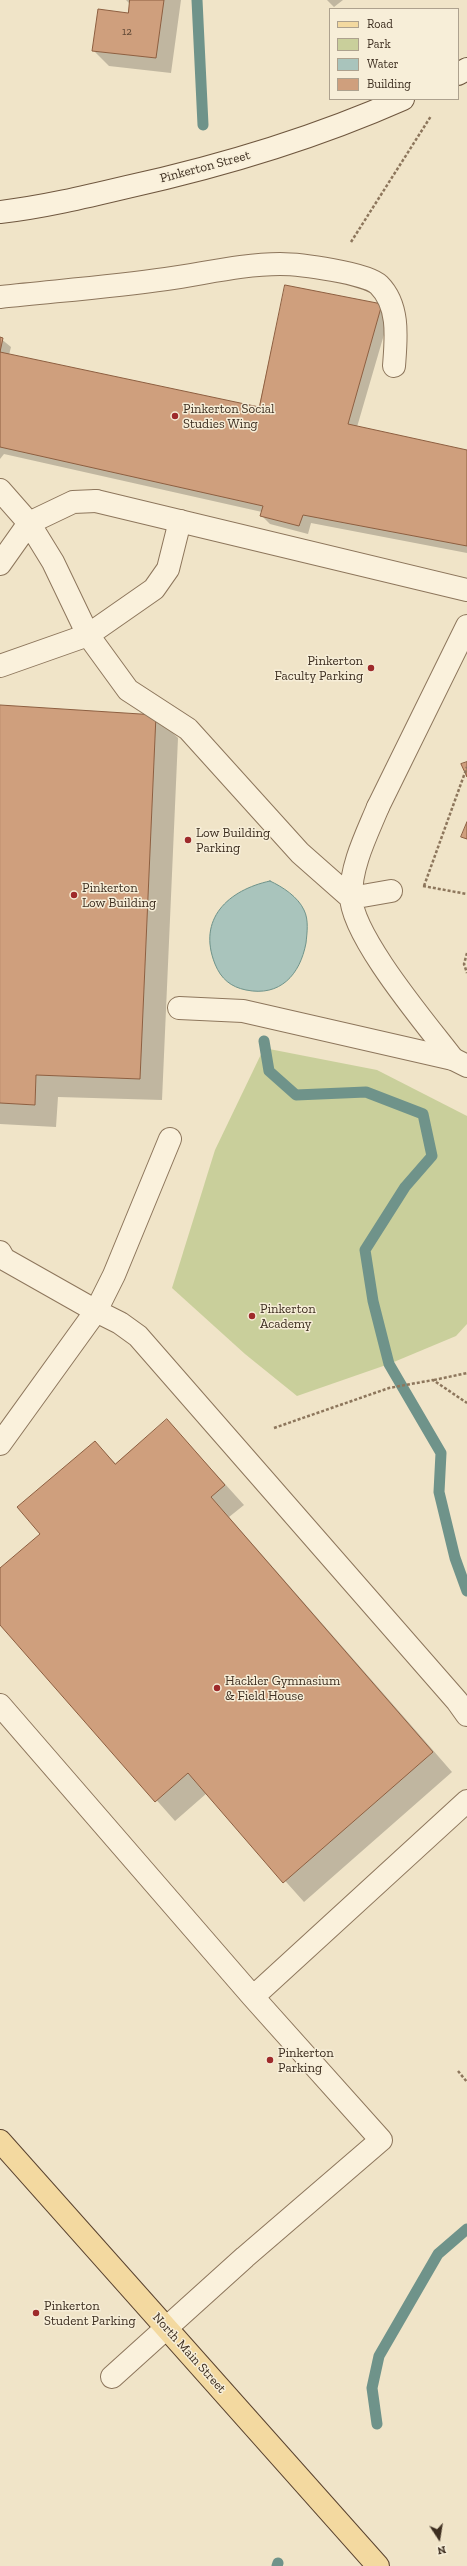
<!DOCTYPE html>
<style>
body{margin:0}
#map{position:relative;width:467px;height:2566px;overflow:hidden;background:#f0e4c8;font-family:"Zilla Slab",serif}
canvas{display:block}
.legend{position:absolute;left:329px;top:8px;width:130px;height:92px;box-sizing:border-box;background:#f7eed8;border:1px solid #ada18e;margin:0;padding:5px 7px;list-style:none;font-size:12px;color:#3d2e20}
.legend li{display:flex;align-items:center;gap:8px;height:20px}
.legend b{width:20px;border:1px solid #ada18e}
.north{position:absolute;left:419px;top:2518px;width:40px;height:40px;-webkit-text-stroke:3px #f7eed8;paint-order:stroke;rotate:168deg;font-size:11px;font-weight:700;line-height:16px;text-align:center;color:#3d2e20}
.north::after{content:'';display:block;margin:auto;width:14px;height:18px;background:#3d2e20;clip-path:polygon(50% 0,100% 100%,50% 72%,0 100%)}
</style>
<div id="map">
<canvas width="467" height="2566"></canvas>
<ul class="legend">
<li><b style="height:5px;background:#f3d9a0"></b>Road</li>
<li><b style="height:11px;background:#c9cf9b"></b>Park</li>
<li><b style="height:11px;background:#a9c4bc"></b>Water</li>
<li><b style="height:11px;background:#cf9f7d"></b>Building</li>
</ul>
<div class="north">N</div>
</div>
<script>
const context = document.querySelector('canvas').getContext('2d');
context.lineJoin = 'round';
function fill(path, color) { context.fillStyle = color; context.fill(path, 'evenodd'); }
function strokePath(path, color, width, dash) { context.strokeStyle = color; context.lineWidth = width; context.lineCap = dash ? 'butt' : 'round'; context.setLineDash(dash || []); context.stroke(path); }
function label(font, color, halo, rows, align = 'center') {
  context.font = font + ' "Zilla Slab",serif'; context.lineWidth = 3; context.setLineDash([]); context.textBaseline = 'middle'; context.strokeStyle = halo; context.fillStyle = color; for (const [text, x, y, turn = 0] of rows) {
    context.save(); context.translate(x, y); context.rotate((+turn || 0) * Math.PI / 180); context.textAlign = isNaN(turn) ? turn : align; if (halo) context.strokeText(text, 0, 0); context.fillText(text, 0, 0); context.restore();
  }
}
fill(new Path2D(`
 M264,1048L377,1070L467,1116V1324L456,1336L389,1364L297,1396L245,1354L172,1288L215,1150Z`), '#c9cf9b');
const water = new Path2D(`
 M270,881C283,887 298,897 304,910C309,920 307,933 306,943C300,975 280,997 246,990C231,987 221,979 215,964C197,919 228,890 270,881Z`);
fill(water, '#a9c4bc');
strokePath(water, '#6f938a', 1);
fill(new Path2D(`
 M126,0H181L171,73L109,66L93,50L129,14L130,4Z
 M327,0H343L334,7Z
 M381,305L390,314L357,427L467,451V553L311,523L308,534L270,524L261,515L262,512L4,454L0,459V338L11,347L9,355L260,408Z
 M0,706L156,716L178,738L162,1100L58,1097L56,1127L0,1124Z
 M167,1420L244,1505L229,1517L452,1772L304,1902L207,1793L175,1821L0,1623V1570L41,1534L95,1442L116,1464Z`), '#0003');
strokePath(new Path2D(`
 M197,0L203,125
 M264,1041L269,1071L296,1095L366,1092L423,1114L432,1156L405,1187L365,1250L373,1301L389,1364L441,1453L439,1492L455,1558L467,1591
 M377,2424L372,2388L379,2356L438,2254L467,2229
 M277,2566L278,2563`), '#6f938a', 11);
const building = new Path2D(`
 M130,0H164L156,58L92,51L98,9L128,13Z
 M285,285L382,304L348,424L467,450V546L303,515L299,526L260,516L263,506L0,447V337L3,338L0,352L259,407Z
 M0,705L156,715L140,1079L36,1075L35,1105L0,1103Z
 M467,762V777L461,764Z
 M467,822V839L461,837Z
 M167,1419L225,1485L211,1497L433,1752L283,1883L188,1773L155,1802L0,1625V1568L40,1534L17,1507L95,1441L115,1464Z`);
fill(building, '#cf9f7d');
strokePath(building, '#8d5f41', 1);
const lane = new Path2D(`
 M96,501L467,590
 M378,807L467,626
 M179,1008L243,1011L453,1059L467,1066
 M96,1311L120,1323L138,1336L457,1701L467,1715
 M0,1444L96,1311L114,1275L170,1139
 M0,1705L253,1997L381,2140L245,2257L112,2377
 M253,1997L467,1801`);
const street = new Path2D(`
 M0,297C55,291 111,287 166,279C203,274 242,264 280,264C300,264 367,273 379,285C400,306 396,339 394,366
 M0,490L29,523L53,562L88,635L154,589L168,569L180,521
 M0,564L29,523L73,502L96,501
 M0,666L88,635L128,690L188,729L300,853L351,898L391,891
 M378,807C366,836 351,865 351,896C351,936 428,1026 453,1059
 M0,1252L4,1259L96,1311`);
const secondary = new Path2D(`
 M458,74L467,69
 M0,212C43,207 85,197 127,187C222,166 315,138 403,99`);
const primary = new Path2D(`
 M0,2141L378,2566`);
strokePath(lane, '#8d765c', 24);
strokePath(street, '#8d765c', 24);
strokePath(secondary, '#6f573f', 24);
strokePath(primary, '#5b4430', 24);
strokePath(new Path2D(`
 M351,242L431,116
 M423,886L467,894
 M424,886L467,767
 M467,953L464,964L467,973
 M434,1380L467,1373
 M274,1428L389,1388L433,1380L467,1403
 M458,2071L467,2082`), '#8d765c', 2.5, [3, 2]);
strokePath(lane, '#faf1dc', 22);
strokePath(street, '#faf1dc', 22);
strokePath(secondary, '#faf1dc', 22);
strokePath(primary, '#f3d9a0', 22);
for (const [x, y, r, color] of [
 [175,416,4,"#9e2a2b"],
 [371,668,4,"#9e2a2b"],
 [188,840,4,"#9e2a2b"],
 [74,895,4,"#9e2a2b"],
 [252,1316,4,"#9e2a2b"],
 [217,1688,4,"#9e2a2b"],
 [270,2060,4,"#9e2a2b"],
 [36,2313,4,"#9e2a2b"]
]) { const dot = new Path2D(); dot.arc(x, y, r, 0, 2 * Math.PI); context.fillStyle = color; context.fill(dot); strokePath(dot, '#f7eed8', 1.5); }
label('11px', '#624a37', null, [
 ["12",127,32]
]);
label('13px', '#3d2e20', '#f7eed8', [
 ["Pinkerton Street",205,167,-15],
 ["North Main Street",189,2353,48]
]);
label('13px', '#3d2e20', '#f7eed8', [
 ["Pinkerton Social",183,409],
 ["Studies Wing",183,424],
 ["Pinkerton",363,661,"right"],
 ["Faculty Parking",363,676,"right"],
 ["Low Building",196,833],
 ["Parking",196,848],
 ["Pinkerton",82,888],
 ["Low Building",82,903],
 ["Pinkerton",260,1309],
 ["Academy",260,1324],
 ["Hackler Gymnasium",225,1681],
 ["& Field House",225,1696],
 ["Pinkerton",278,2053],
 ["Parking",278,2068],
 ["Pinkerton",44,2306],
 ["Student Parking",44,2321]
], 'left');
</script>
